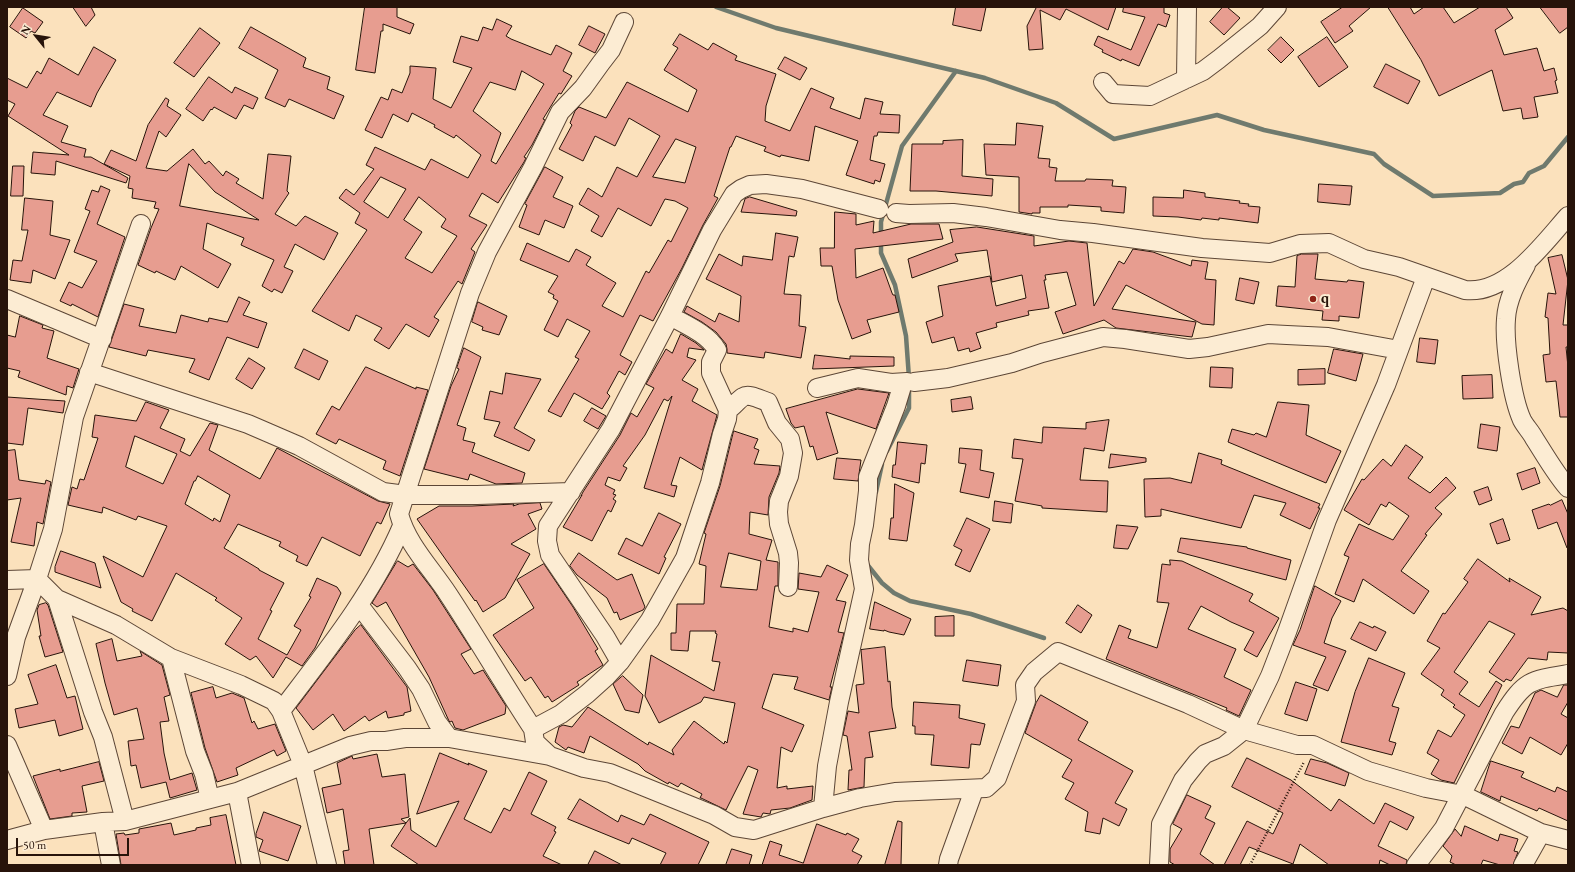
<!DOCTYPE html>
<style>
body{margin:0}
#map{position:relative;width:1575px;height:872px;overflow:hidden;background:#fbe1bc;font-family:"EB Garamond",serif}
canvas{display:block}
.frame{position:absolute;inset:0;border:8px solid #27130a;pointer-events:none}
.north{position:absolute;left:16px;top:16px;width:40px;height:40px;-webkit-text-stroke:3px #fcecd3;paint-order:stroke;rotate:300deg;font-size:11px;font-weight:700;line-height:16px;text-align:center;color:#27130a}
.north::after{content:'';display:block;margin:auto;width:14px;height:18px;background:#27130a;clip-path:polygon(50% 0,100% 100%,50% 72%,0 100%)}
.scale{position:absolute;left:16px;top:838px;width:113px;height:18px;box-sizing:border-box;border:2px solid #27130a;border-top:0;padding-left:5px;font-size:12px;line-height:14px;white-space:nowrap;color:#27130a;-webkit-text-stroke:3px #fcecd3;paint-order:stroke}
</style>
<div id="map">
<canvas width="1575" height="872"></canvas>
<div class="frame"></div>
<div class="north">N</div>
<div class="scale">50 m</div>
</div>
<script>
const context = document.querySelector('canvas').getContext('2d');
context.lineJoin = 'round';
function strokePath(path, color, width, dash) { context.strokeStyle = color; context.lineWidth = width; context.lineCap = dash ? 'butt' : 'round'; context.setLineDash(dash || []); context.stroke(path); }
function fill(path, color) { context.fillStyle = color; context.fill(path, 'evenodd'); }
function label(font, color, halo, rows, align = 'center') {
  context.font = font + ' "EB Garamond",serif'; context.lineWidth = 4; context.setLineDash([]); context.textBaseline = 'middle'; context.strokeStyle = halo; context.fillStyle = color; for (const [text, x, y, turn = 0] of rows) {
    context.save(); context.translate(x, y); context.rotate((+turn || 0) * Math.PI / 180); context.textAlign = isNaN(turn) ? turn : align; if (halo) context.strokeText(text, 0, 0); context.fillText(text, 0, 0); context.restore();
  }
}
strokePath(new Path2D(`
 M716,7L776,28L985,78L1056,103L1114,139L1217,115L1264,130L1374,154L1384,164L1433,196L1500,193L1514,184L1523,182L1529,173L1544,166L1568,137
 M909,378L906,336L895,285L881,253V222L902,146L956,71
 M887,451L909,408V388
 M876,492L882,464
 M866,563L882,583L894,593L910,601L971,614L1044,638`), '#6f7a6e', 4.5);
const building = new Path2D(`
 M73,7H91L95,15L86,26Z
 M365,7H397V17L414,24L410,34L383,24V31H381L375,73L356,70Z
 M956,7H986L981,31L953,25Z
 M1034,7H1116L1108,30L1066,9L1060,20L1040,10L1043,49L1029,50L1027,26L1036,8Z
 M1124,7H1164V13L1170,15L1166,27L1158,24L1139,66L1122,59L1121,61L1102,52L1103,50L1094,45L1098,36L1131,50L1145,17L1123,12Z
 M1223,7H1227L1240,18L1224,35L1210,22Z
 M1343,7H1371L1349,26L1353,31L1335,43L1321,22Z
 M1388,7H1410L1414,14L1424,7H1443L1454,23L1480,7H1506L1513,18L1495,30L1504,55L1537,48L1544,71L1554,68L1557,80L1555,81L1558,93L1534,97L1538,117L1523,119L1521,108L1503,111L1492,70L1439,96L1421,60Z
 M1540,7H1568V27L1560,33Z
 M23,8L43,22L35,33L31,31L26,38L10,27Z
 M497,19L512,26L506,36L511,39L551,55L556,45L572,53L563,71L572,76L561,94L559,93L543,119L545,120L532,145L524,157L526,158L524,162L498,203L482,193L469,216L487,225L471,249L475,252L462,284L458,281L434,317L439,320L429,337L406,324L389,349L374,340L382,328L356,315L349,331L312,311L367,230L355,223L360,213L339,198L346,189L354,195L374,169L366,165L375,147L425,170L431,159L468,178L481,155L456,135L454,138L434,127L435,125L412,113L408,122L393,114L382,138L365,130L381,97L388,100L392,89L402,93L410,73V66L436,68L433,99L451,108L472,68L453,62L461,36L478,41L483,27L492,30ZM522,71L544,84L496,164L491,161L501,133L473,111L490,82L515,90ZM381,177L406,189L388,218L364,202ZM419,197L446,219L441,227L457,236L432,273L405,258L422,232L404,220Z
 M589,26L605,34L595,53L579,45Z
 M251,27L306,58L303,67L330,77L327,89L344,96L334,119L289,99L285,107L265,98L278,70L239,48Z
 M200,28L220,43L194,77L174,63Z
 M680,34L708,50L713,43L737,56L735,60L776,74L766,106L765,121L790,131L811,88L834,98L830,108L860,119L865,98L883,102L880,114L900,115L899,133L878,132L877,136H874L870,160L885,164L880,182L875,180L874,184L846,175L858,141L815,126L809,161L781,155L780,157L764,151L766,147L736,136L731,147H730L714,196L718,198L703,225L682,268L653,321L640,315L620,355L632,362L625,375L619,371L607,393L610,396L602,409L574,393L561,417L548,411L579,359L575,357L590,331L567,319L558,337L544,330L558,301L553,298L554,295L548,292L558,276L520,260L527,243L569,262L576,249L591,257L586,265L616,283L602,306L623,317L646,271L649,273L668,240L671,242L688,208L675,201L665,199L651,226L618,208L602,237L591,231L599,216L579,204L588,188L602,197L617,167L637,177L660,136L629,118L615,146L595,136L583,161L559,149L572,125L570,123L575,111L579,107L606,118L627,82L688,112L697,90L664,70L678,48L673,45ZM676,139L696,147L685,183L653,177Z
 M1281,37L1294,50L1281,63L1268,50Z
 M1327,37L1348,67L1319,87L1298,57Z
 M94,47L116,60L97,93L91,107L57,92L43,115L68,126L61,142L86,149L84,157H91L128,178L126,183L56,161L55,175L31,173L33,152L69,155L8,116L15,104L7,100V78L27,88L37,71L41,74L49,58L78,75Z
 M785,57L807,68L800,80L778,69Z
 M1386,64L1420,81L1408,104L1374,87Z
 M209,77L232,93L235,87L258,98L253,109L244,105L236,119L214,107L212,110L211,109L203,121L186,109Z
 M166,98L169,100L167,106L181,115L166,137L159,131L146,168L167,171L193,149L205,164L209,161L223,176L226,171L239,179L236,183L263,199L268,154L291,156L287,191L289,193L275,214L296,226L305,216L338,233L324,260L295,244L284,267L293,271L282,293L274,289L272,292L262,286L274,260L241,245L244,238L207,223L203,249L231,264L218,288L181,266L175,280L156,271L155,273L138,265L151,228L159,209L154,208L156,202L132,198L133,189L128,188L130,176L104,164L111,150L136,161L148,125ZM189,164L215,192L259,220L180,206Z
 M1017,123L1043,126L1038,158L1050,159L1049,167L1057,168L1055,181H1085L1086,179L1113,180L1112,186L1126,187L1124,213L1101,211V207L1068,205V207H1040V213H1032V214L1019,212V177L986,175L984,144L1015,145Z
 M963,140L962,176L993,179L992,196L936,191H910L912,144H943V141Z
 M13,166H24L23,196H11Z
 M545,167L563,177L553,197L573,206L564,228L545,220L539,235L519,227L527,205L525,204Z
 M1319,184L1352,186L1350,205L1318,202Z
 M101,186L110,190L97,224L125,237L98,317L72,304L71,306L60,301L69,282L82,288L97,261L74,252L90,211L85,209L92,190L98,192Z
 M1184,190L1205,193V197L1240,201L1239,203L1249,204L1248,206L1260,207L1258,223L1219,218V220L1202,218L1201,220L1178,217L1153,216V197L1183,198Z
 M750,197L797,211L796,216L741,212L745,199Z
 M25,198L53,201L50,235L70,240L55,279L33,270L31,283L10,280L13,260L22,261L28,230H22Z
 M835,212L856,214V225L874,221L873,233L911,224H939L943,239L855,249L856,278L883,268L892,293L893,295H895L899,312L867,320L871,332L852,339L838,300L832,266H821L820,248H834Z
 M977,227L1034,236V246L1069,241L1087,243L1094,306L1119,261L1124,264L1133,249L1153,252L1191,266L1192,260L1208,262L1205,279L1216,280L1214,325L1202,324L1126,285L1112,309L1196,322L1192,337L1116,328L1104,320L1063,334L1055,312L1076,305L1067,272L1045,275L1046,280H1044L1049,308L1028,311L1029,315L996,323L997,327L976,333L981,348L970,352L969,348L958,351L954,337L932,343L926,322L943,316L938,286L990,276L996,306L1026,298L1022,275L992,282L987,250L955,254L958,261L912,278L908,259L953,242L950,230Z
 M776,233L798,237L794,257L789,256L784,294L801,295L799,326L806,327L801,358L765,352L764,358L727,353V349L726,344L716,332L702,322L684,312L687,306L715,322L719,313L739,322L741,296L706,279L719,254L742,266L743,256L772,260Z
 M1302,254H1318L1315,279L1347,282L1348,280L1364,282L1359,318L1339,316V321L1322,320L1323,311L1276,306L1278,286L1295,287L1297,256Z
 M1562,255L1568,280L1563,325H1568V347H1566L1568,367V417H1560L1556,381L1546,382L1543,355L1550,354L1548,318L1545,317L1548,293L1556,294L1548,258Z
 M1240,278L1259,282L1254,304L1236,300Z
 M239,297L250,302L243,315L267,323L258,348L227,337L209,380L189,372L195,359L148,350L146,356L109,347L124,304L144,309L139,326L176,333L181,315L208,322L209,318L227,322Z
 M478,302L507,316L499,335L482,330L483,327L472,322Z
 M20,316L43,325L42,328L54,331L47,358L79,369L73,388L67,386L66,395L18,377L20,371L7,368V335L15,337Z
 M681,334L696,343L704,350L689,348L687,357L696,360L682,380L698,389L692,401L717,415L702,470L680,457L671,485L677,486L674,497L644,488L672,396L668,401L664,399L645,435L623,466L627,468L620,481L608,477L605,485L615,490L613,494L616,495L613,499L616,501L611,512L608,510L592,541L563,527L582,495L581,496L583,492L620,435L631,413L637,417L654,388L646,384L666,349L672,353Z
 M1420,338L1438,340L1435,364L1417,362Z
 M464,348L481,357L457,425L466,428L463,440L475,443L472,452L525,473L522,483L496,484L470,474L468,480L424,469L451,386L459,369L457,368Z
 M304,349L328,361L319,380L295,368Z
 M1334,349L1363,354L1356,381L1328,373Z
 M815,355L850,359V356L894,357V366L813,369Z
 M249,358L265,368L252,389L236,379Z
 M366,367L416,389V387L428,390L400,476L383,469L386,461L339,439L336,444L316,434L332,406L339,410Z
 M1211,367L1233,368L1232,388L1210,387Z
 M1325,369V384L1298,385V370Z
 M506,373L541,379L514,428L535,440L529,451L494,436L500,422L484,419L490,391L502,394Z
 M1492,375L1493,398L1463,399L1462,376Z
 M858,389L889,393L876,429L826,412L838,453L817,460L813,446L810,447L804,426L795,428L791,423L786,409Z
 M7,397L65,401L63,413L28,408L23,445L7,443Z
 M971,397L973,409L952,412L951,400Z
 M146,402L169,410L160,428L185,439L180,451L190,456L210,423L218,425L209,450L260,479L277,448L378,501L390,504L381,524L377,522L360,556L322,537L307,566L296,561L298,556L279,546L281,542L238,524L224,548L259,569V570L284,583L270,610L272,611L258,639L287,655L301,630L294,626L311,597L309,596L317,578L337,587L341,593L315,648L302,666L286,657L273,678L256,656L250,660L225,644L242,618L215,600L217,598L176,573L152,621L132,611L133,609L121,602L103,556L143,577L167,526L138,516L136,520L103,507L102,513L68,505L72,487L77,489L80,479L84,480L98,438L92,437L95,415L136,421ZM135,436L177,454L163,484L126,467ZM198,476L230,495L220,522L214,518L213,521L185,504L194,481H195Z
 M1278,402L1309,405L1306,435L1341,451L1326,483L1228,442L1232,429L1254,435L1256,433L1266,437Z
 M592,408L606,416L598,429L584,421Z
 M1109,420L1104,451L1084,448L1080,480L1108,481L1107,512L1042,508V506L1015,501L1023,459L1012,458L1014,439L1042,443L1043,427L1086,429V423Z
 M1481,424L1500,427L1497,451L1478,448Z
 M734,431L758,439L754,448L759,450L754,464L780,466L779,473L769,497L768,515L750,512L749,534L772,540L766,560L778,562V586H775L769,627L793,632V628L808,632L819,592L798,589L799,573L821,577L827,565L848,575L836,600L846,602L838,632L844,633L830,687H832L829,700L794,689L798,677L773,674L762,708L804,725L792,752L781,747L777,788L787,786V789L813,786L812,800L790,808L771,810L770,814L763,813L761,817L743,814L758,770L748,766L726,810L701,798H700L702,794L681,783L678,787L669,782L668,784L645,771L638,764L590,736L584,753L568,747L566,750L555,742L559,727L563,725L572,727L588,707L648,745L649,742L674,755L672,750L694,721L724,744L725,741L727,743L735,703L704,697L701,702L659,723L645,696L651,655L714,691L720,662L712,661L717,634L715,633L716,631H690L688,651L671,650V633H676L677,604H704L706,566L699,564L706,534L704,533L720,486ZM729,553L761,561L757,590L721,587Z
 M898,442L927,445L925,464L921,463L919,483L892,477L893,465H895Z
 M1406,445L1423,457L1408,478L1430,493L1446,477L1456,488L1435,508L1442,514L1425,534L1427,535L1401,571L1429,591L1414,614L1363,579L1354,602L1335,594L1349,557L1344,555L1359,524L1393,540L1409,516L1389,502L1386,507L1381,504L1369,525L1344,510L1362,479L1364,480L1383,459L1391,466Z
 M960,448L982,450L980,470L994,473L989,498L960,492L966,464L959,463Z
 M15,450L19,480L45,484L46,480L51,482L43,524L37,522L34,546L11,542L21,498L7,500V451Z
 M1199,453L1222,460L1221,464L1320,504L1318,508H1320L1310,529L1280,515L1286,503L1254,495L1241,528L1161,509V516L1145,517L1144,479L1170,478L1191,483Z
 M1111,454L1146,458V462L1109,468Z
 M837,458L861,460L858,481L834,479Z
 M1535,468L1540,483L1522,490L1517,474Z
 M895,484L914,493L907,541L889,539L891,518H893Z
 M1488,487L1492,500L1479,505L1474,492Z
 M1562,500L1568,514V548H1567L1557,522L1538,529L1532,510L1549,504L1550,505Z
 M995,501L1013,504L1011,523L993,521Z
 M540,503L542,509L528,514L536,529L511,544L530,554L505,598L483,612L476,600L475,601L417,519L439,506H472L514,504L513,506L519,504Z
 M659,513L681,524L664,557L666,558L659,574L618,554L626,538L642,546Z
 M967,518L990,529L970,572L955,565L962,550L954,546Z
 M1503,519L1510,540L1497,544L1490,524Z
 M1117,525L1138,527L1128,549L1114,548Z
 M1181,538L1247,547V548L1291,560L1286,580L1178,552Z
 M61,551L95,563L101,588L55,572V567Z
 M579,553L617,580L632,574L645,607L643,610L620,620L617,612L614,613L607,598L577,575L570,566Z
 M1478,559L1510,582L1509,578L1541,597L1531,615L1563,608L1568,611V653L1548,652L1547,660L1528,658L1511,681L1506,679L1504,682L1489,672L1515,634L1489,621L1454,672L1468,682L1459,694L1479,707L1496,681L1502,685L1454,783L1441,780L1431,774L1439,760L1427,753L1438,730L1451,737L1465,715L1453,707L1455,705L1441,695L1444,690L1421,674L1440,648L1427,641L1443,613L1445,614L1468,582L1464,579Z
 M1170,560L1182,561L1253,594L1249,601L1279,618L1257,657L1244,650L1254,632L1231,622L1201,606L1188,629L1236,649L1224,677L1251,690L1239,716L1226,710L1227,708L1106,659L1119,625L1131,630L1128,638L1157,648L1169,603L1157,602L1162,564L1170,565Z
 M398,561L408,567L413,564L433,590L471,649L461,654L474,674L483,670L506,706L505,714L463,730L455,728L452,721L450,722L449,721L429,677L386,602L377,607L372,603L396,563Z
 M544,564L573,607L598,649L595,651L603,665L577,682L579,685L552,702L548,696L545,698L531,677L525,681L493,635L534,608L517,580Z
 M1315,586L1341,601L1332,618L1324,643L1346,651L1328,691L1313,685L1326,657L1293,645L1300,630Z
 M875,602L911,619L904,635L889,632L884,630V631L870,629Z
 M46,603L48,605L63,652L45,657L39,636H41L37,610L39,605Z
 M1078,605L1092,615L1081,633L1066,623Z
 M954,616V636H935V617Z
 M1360,622L1373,628L1374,626L1386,632L1376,651L1351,639Z
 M361,625L407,687L411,711L404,713V715L388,718L386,711L369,721L365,716L344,731L333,714L313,730L296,708L355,630Z
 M112,639L117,661L142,656L140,651L162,665L170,695L164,697L169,721L160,722L164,753L170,780L192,773L197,790L170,798L166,782L141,788L136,765L131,766L128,741L144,739L137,708L114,715L105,683L96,644Z
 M885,647L888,682L890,681L892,707L896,728L869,732L873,757L865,758L864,787L848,790L849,770H852L847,736L843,735L848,711L859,713L856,685L864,684L861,650Z
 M1369,658L1405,673L1392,706L1399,708L1389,741L1396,743L1392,755L1341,742L1355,692Z
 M967,660L1001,665L998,686L963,681Z
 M56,665L67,698L75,696L83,729L59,736L55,720L19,728L15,709L38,704L28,675Z
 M623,676L643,695L639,713L625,710L613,684L621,677Z
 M1296,682L1317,689L1307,721L1285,714Z
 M1564,685H1568V702L1561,714L1568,718V743L1561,755L1530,737L1522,754L1502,743L1511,726L1519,728L1535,693L1541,690L1557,697Z
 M213,687L216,698L232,693L244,698L252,723L254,721L258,729L275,724L286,751L277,756L274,750L236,768L238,775L217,782L205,748L191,693Z
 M1041,695L1088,722L1078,740L1133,771L1115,803L1127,809L1119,826L1103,818L1100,834L1085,831L1088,812L1065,799L1074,783L1062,777L1072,760L1025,733L1036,703Z
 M914,702L960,705L959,718L985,724L980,745L971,744L969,768L931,765L934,735L915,734V726H913Z
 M440,753L469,765L468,763L487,771L464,819L491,833L504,808L510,811L529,772L547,781L531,814L556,827L554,831L556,832L543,856L562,865H419L391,846L406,823L369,829L374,865H345L343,851L349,850L343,809L327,813L322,788L341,784L337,763L352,756L353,759L377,754L382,777L405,774L409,817L401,819L406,823L410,818L411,830L436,847L459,801L417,814Z
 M1247,758L1291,780L1331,811L1339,799L1374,824L1385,803L1414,817L1407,830L1390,821L1378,846L1407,860L1406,865H1390L1380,860L1379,865H1329L1300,844L1293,864L1249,847L1240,865H1224L1247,821L1273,834L1283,813L1232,787Z
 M1311,759L1327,763L1349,773L1345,786L1305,774Z
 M1491,761L1524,772L1521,777L1555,792L1557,787L1568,792V821L1539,808L1537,811L1501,796L1500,801L1481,792Z
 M99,762L104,781L82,786L87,812L72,813V816L50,819L33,776L60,769V771Z
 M1187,795L1211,806L1205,818L1215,823L1200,854L1215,865H1175L1170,862V849L1182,829L1173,824Z
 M580,799L618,822L621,815L644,825L650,814L709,842L698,865H660L666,853L632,838L629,844L568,819Z
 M264,812L301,826L288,861L259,851L263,840L256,837V834Z
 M226,815L236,865H121L116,834L124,833L125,835L139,833V829L171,823L174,835L196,830V828L211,825L210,818Z
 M898,821L902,822L901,865H885Z
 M817,824L846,835L847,833L859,839L852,851L862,856L857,865H762L770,841L782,845L779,855L803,863Z
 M1465,826L1498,841L1500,834L1518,839L1514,851L1518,852L1513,865H1500L1483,860L1481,865H1456L1450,862L1452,856L1443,846L1455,829L1461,836Z
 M732,849L752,855L749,865H726Z
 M595,851L622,865H588Z`);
fill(building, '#e79d90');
strokePath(building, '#27130a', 1);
const minor = new Path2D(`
 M1186,79L1187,7
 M1103,82L1113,94L1150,96L1203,71L1219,59L1260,26L1277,7
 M896,213L909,214L953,213L986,217L1060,230L1093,233L1202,248L1270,253L1300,244L1329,243L1364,259L1399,267L1465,290C1507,295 1543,244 1568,216
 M1526,265C1517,281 1507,300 1506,319C1504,343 1512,398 1522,420C1525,426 1531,432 1534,438C1545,455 1555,473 1568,488
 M7,299L102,339
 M89,372L248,424L299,446L383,492L406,495H477L571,492
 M914,382L948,378L1012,363L1042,353L1103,337L1125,339L1189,349L1208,347L1268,334L1287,335L1328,337L1399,350
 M817,388L858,378L891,383L907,382
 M728,410C734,406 738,400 743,397C749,393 761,400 768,402L777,423L790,439L793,453L789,476L779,501L778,512L779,524L788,553L789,563L788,587
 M7,580L37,579L57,599L93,712L103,737L125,821
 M57,599L116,625L171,658L241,685L274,701L281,711L303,765L327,865
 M359,605L407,668L421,689L437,722L449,738
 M171,658L195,751L204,774L210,799
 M620,662L605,636L550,555L547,541L548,526L611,429L670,316L712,230L734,194L741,189L750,185L766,184L802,189L879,209
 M7,676L16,637L37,579L53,529L74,417L141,224
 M281,711C325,653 373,594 402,526
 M533,729L561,714L587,694L607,676L620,662L650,620L685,558L710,483L722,434L727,419L728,410L711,373V362L717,350C708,334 686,325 670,316
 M7,745L44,830
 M550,756L535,742L533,729C504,685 477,638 448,594C431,568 407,544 399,514L470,293L487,252L533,167L560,112L583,88L601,63L611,50L624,22
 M237,792L251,865
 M823,808L827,766L839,702L864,589L859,560L860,544L864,525L868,491V477L896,406L903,383
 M103,822L111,865
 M7,840L44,830L103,822L125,821L237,792L350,746L371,741H386L405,738H449L550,756L584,768L610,773L714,815L735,827L754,830L823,808L860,798L895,792L986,788L997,778L1026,701L1025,685L1034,672L1058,652L1188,704L1244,730L1297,745H1313L1368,771L1426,788L1463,795L1541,833L1568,840
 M948,865L949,859L974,790
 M1159,865L1161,824L1183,780L1198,761L1205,754L1224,746L1244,730L1270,676L1287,632L1327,520L1386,385L1426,277
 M1416,865L1444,828L1504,713C1525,680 1531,680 1568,674
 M1523,865L1541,833`);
strokePath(minor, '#5c4636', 20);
strokePath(new Path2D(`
 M1250,865L1304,762`), '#27130a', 2.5, [1, 2]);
strokePath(minor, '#fcecd3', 18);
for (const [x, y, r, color] of [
 [1313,299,4,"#8f2418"]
]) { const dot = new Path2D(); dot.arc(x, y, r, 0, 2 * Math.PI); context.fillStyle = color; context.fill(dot); strokePath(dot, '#fcecd3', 1.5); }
label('bold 15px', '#27130a', '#fcecd3', [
 ["q",1321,299]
], 'left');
</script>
